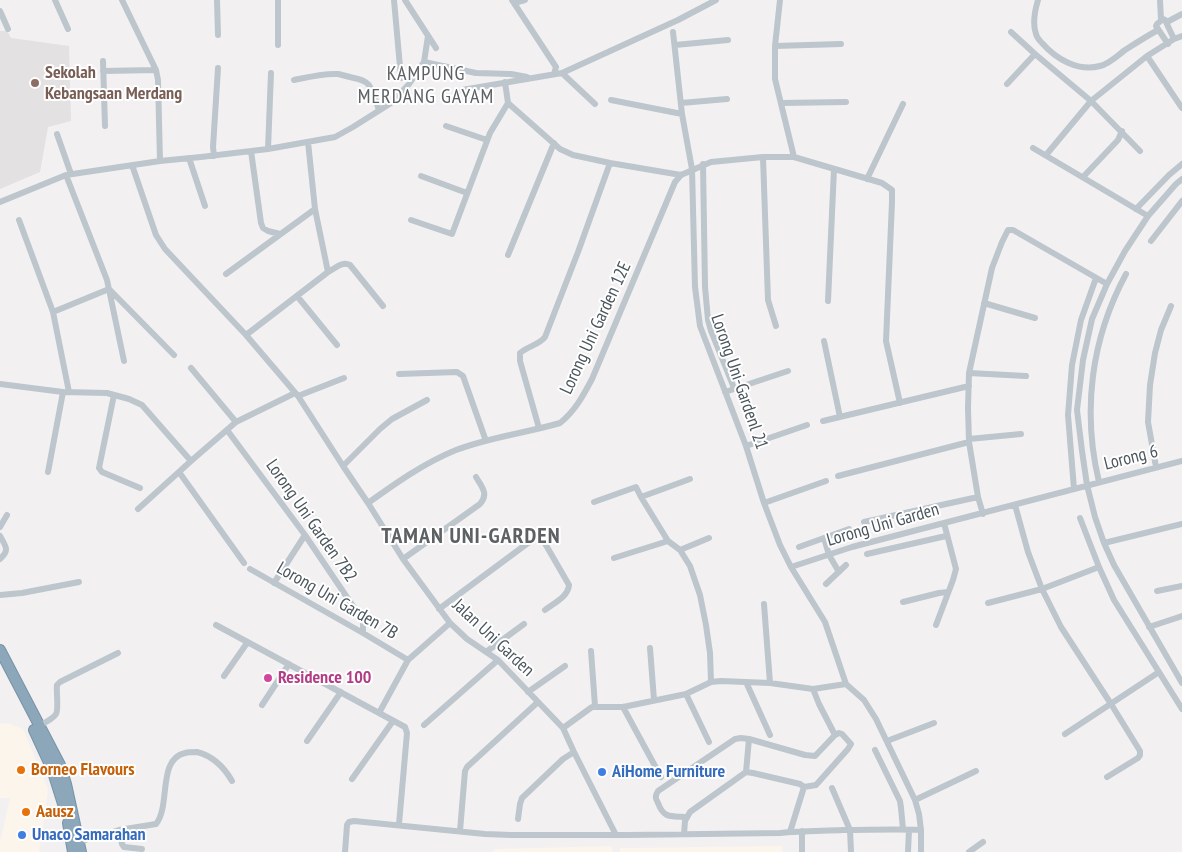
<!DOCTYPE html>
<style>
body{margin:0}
canvas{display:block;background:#f2f0f1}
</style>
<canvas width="1182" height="852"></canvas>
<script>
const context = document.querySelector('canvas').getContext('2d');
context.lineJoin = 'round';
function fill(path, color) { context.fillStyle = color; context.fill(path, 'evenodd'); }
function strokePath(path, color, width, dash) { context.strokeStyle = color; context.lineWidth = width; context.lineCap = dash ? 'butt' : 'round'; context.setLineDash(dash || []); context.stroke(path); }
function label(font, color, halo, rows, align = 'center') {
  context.font = font + ' "PT Sans Narrow",sans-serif'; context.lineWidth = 4; context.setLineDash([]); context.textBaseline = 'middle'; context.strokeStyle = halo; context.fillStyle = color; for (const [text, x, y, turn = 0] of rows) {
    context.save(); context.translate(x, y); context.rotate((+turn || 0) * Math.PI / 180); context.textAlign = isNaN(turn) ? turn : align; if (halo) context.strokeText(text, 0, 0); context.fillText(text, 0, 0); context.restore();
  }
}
fill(new Path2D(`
 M8,723L23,729L48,789L46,808L39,852H0V842L10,798H0V724Z
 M611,846L613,852H492L495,849Z
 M782,846V852H620V848Z`), '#fbf5ec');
fill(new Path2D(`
 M0,31H7L11,38L69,46L71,121L48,127L40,172L0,189Z`), '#e3e1e2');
const highway = new Path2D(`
 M0,650L60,765L66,784L81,852
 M34,730L52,769L64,807
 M68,823L73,852`);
strokePath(highway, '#7892a6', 12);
strokePath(new Path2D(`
 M55,0L68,29
 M122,0L156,70L158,80L160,161
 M217,0L218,35
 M278,0V45
 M394,0L401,78
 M405,0L436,48
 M512,0L556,67L554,74
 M780,0L775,46V79L794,157
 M1038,0C1035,10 1032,23 1036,34C1037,38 1039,40 1042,43C1056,59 1078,72 1100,66C1109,64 1117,56 1125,50C1136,43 1147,36 1158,30
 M1160,0L1161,20
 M514,3L525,0
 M0,11L8,29
 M1167,22L1182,14
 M673,32L682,114L692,169L695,287L700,326L746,446L764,503L780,545L791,567L825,622L846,684L864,700L876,719L915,800L919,814L921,830V852
 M1011,32L1035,54L1091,101L1140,151
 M1168,44L1156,26L1157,24L1163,19L1165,20L1174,39
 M675,45L728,40
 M775,46L841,44
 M1147,56L1182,108
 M103,61L105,126
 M424,62L476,73L511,74L527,77
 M103,71L156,70
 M562,73L595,104
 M294,80C308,77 324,73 338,74C343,75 349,77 354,78C359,79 365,81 368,84C374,91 376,102 379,110
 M1007,84L1035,54
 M462,90L562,73L678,20L716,0
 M611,100L682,114
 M508,103L560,149L573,155L610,163L681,175L711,162L763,157H794L882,183L892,190V202L886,341L900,403
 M681,103L727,99
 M781,103L846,102
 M446,126L487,140
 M57,134L71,174
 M308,142L315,209L328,272
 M1033,148L1148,216
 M268,149L271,73
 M251,151L261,223L263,228L268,231L280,234
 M1046,155L1091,101L1147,56L1174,39L1182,36
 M214,156L213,147L218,68
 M763,157L768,300L776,326
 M189,158L205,206
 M703,164L705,287L708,320L711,331L734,388
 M132,165L156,235L165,249L246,335L298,396L343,466L368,503L403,559L450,623L467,639L498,660L563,728L574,752L616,835
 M66,175L107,280L124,361
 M421,176L467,193
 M1083,177L1118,140L1122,131
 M867,179L903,104
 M1182,179L1176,184L1148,216L1125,251L1107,284L1092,319L1083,360L1077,410L1082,451L1087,485L1095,517L1104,543L1114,565L1182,683
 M0,202L66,175L160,161L201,157L268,149L335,137L353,127L391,103L409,84L424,62L428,36
 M1136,209L1169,175L1182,164
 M19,220L53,312L69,392
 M411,220L452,234L490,133L508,103L505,82
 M1151,241L1182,201
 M508,255L554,143
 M226,274L315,209
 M110,290L174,355
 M297,296L337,345
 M828,301L834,169
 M984,303L1035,318
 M53,312L109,289
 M246,335L328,272C336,268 342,261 350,265L383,306
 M824,341L840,417
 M191,368L236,422
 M969,373L1026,376
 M399,374L457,372L463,376L486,441
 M0,384L63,392L107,393L129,399L142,405L191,461
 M725,392L788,371
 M114,395L99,468L102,472L140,488
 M298,396L344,378
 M823,421L969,386
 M539,428L520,361V353C528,346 539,345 545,337L578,252L610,163
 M227,430L305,535L363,621V633
 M969,439L1021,434
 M746,446L807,425
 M343,466L380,429L392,419L427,400
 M1156,467L1148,422L1150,385L1155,353L1161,330L1171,306
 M48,472L63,392
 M179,472L244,563
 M838,476L969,442
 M1099,482C1082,411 1091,339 1126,274
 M1074,489L1068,415L1072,365L1081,320L1096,278
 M641,497L690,479
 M594,502L636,487L641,497L668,541L680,550L690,566L700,595L706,625L710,653L711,682
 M368,503C396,483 424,463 456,450C490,437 526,433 560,423C575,411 583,396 592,379L675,182L681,175
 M764,503L826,481
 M1015,505L1028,552L1042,589L1061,627L1111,704L1140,751V755L1138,758L1107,777
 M138,509L191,461L236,422L295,393
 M983,514L978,497L969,442L968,408L969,373L992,268L1002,242L1008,230H1013L1107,284
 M1080,518L1099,567L1114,600L1182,709
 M864,522L978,497
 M0,527L7,515
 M0,536C6,547 10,550 0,559
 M824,538L829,555L839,572
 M1104,543L1182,524
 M799,547L849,529
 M680,550L709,538
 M867,554L946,536
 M614,558L668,541
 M403,559L480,504C489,494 482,487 476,477
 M791,567L852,547L1182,461
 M250,569L363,633L408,660
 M274,583L305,535
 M826,584L846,565
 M1157,591L1182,586
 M0,595L22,593L79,582
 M903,602L939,593L948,592
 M988,603L1042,589L1099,567
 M764,604L770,683
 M439,609L532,540L536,538L543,540L569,585C568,597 554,603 545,610
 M216,625L405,727L407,733L399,824
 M936,625L953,580L956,569L944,523
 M1149,627L1182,616
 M650,648L654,700
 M591,651L595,706
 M486,652L524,624
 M224,676L247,643
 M746,682L770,735
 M813,689L819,704L835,735
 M528,692L565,666
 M686,694L709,742
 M262,705L289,664
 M623,707L661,777
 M379,713L408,660L450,623
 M424,725L498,660
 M39,726C44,723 53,719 56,714C59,709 56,692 57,685L60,682L118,653
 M563,728L592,707H623L662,699L686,694L711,682L721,681L770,683L813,689L846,684
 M1065,734L1159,672
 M307,741L341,692
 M887,741L934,723
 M875,750L900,801L901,808L903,829
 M746,772L749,739
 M352,779L393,721
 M832,788L850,830L851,852
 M915,800L976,771
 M686,817C671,816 664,819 658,803C655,798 655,796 658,791L735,739L741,738L749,739L805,755L815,756L835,735L839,733L842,734L851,744L848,749L816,785L804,787
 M518,819L520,804L522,798L563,759L574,752
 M119,830L122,844L124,847L142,849
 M460,831L465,771L467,767L538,702
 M802,831V852
 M684,834L685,821L690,812L746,772L753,773L800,784L804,787L790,832
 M79,842L119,830L156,824C171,806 157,759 185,753C189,752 193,752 197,752C213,756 224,767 232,781
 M345,852L347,825L349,822L354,821L485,834L511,835H628L780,833C801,831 822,831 843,830C869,830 895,829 921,830
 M908,852L909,830
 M969,852L983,842`), '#bdc6cc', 6);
strokePath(highway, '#8ca7ba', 10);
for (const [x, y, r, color] of [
 [35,83,5,"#8d6e63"],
 [268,678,5,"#d1479c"],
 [21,770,5,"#e8710a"],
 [602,772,5,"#3f7fe0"],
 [26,812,5,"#e8710a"],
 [22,835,5,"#3f7fe0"]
]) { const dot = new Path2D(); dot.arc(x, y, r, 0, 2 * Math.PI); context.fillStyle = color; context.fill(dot); strokePath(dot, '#fff', 2); }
label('bold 18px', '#785e54', '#fff', [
 ["Sekolah",45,73],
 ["Kebangsaan Merdang",45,94]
], 'left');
label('18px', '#4a555c', '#fff', [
 ["Lorong Uni Garden 12E",596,328,-65],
 ["Lorong Uni-Gardenl 21",739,382,71],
 ["Lorong 6",1131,458,-14],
 ["Lorong Uni Garden 7B2",311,521,55],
 ["Lorong Uni Garden",883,525,-16],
 ["Lorong Uni Garden 7B",337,601,30],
 ["Jalan Uni Garden",493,638,43]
]);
label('bold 18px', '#b23c85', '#fff', [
 ["Residence 100",278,678]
], 'left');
label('bold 18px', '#c56008', '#fff', [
 ["Borneo Flavours",31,770],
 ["Aausz",36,812]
], 'left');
label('bold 18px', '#366cbe', '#fff', [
 ["AiHome Furniture",612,772],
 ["Unaco Samarahan",32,835]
], 'left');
context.letterSpacing = '1px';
label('20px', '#5d6164', '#fff', [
 ["KAMPUNG",426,74],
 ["MERDANG GAYAM",426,97]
]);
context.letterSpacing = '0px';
context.letterSpacing = '1px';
label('bold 22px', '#5d6164', '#fff', [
 ["TAMAN UNI-GARDEN",471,537]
]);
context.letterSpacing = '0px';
</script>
